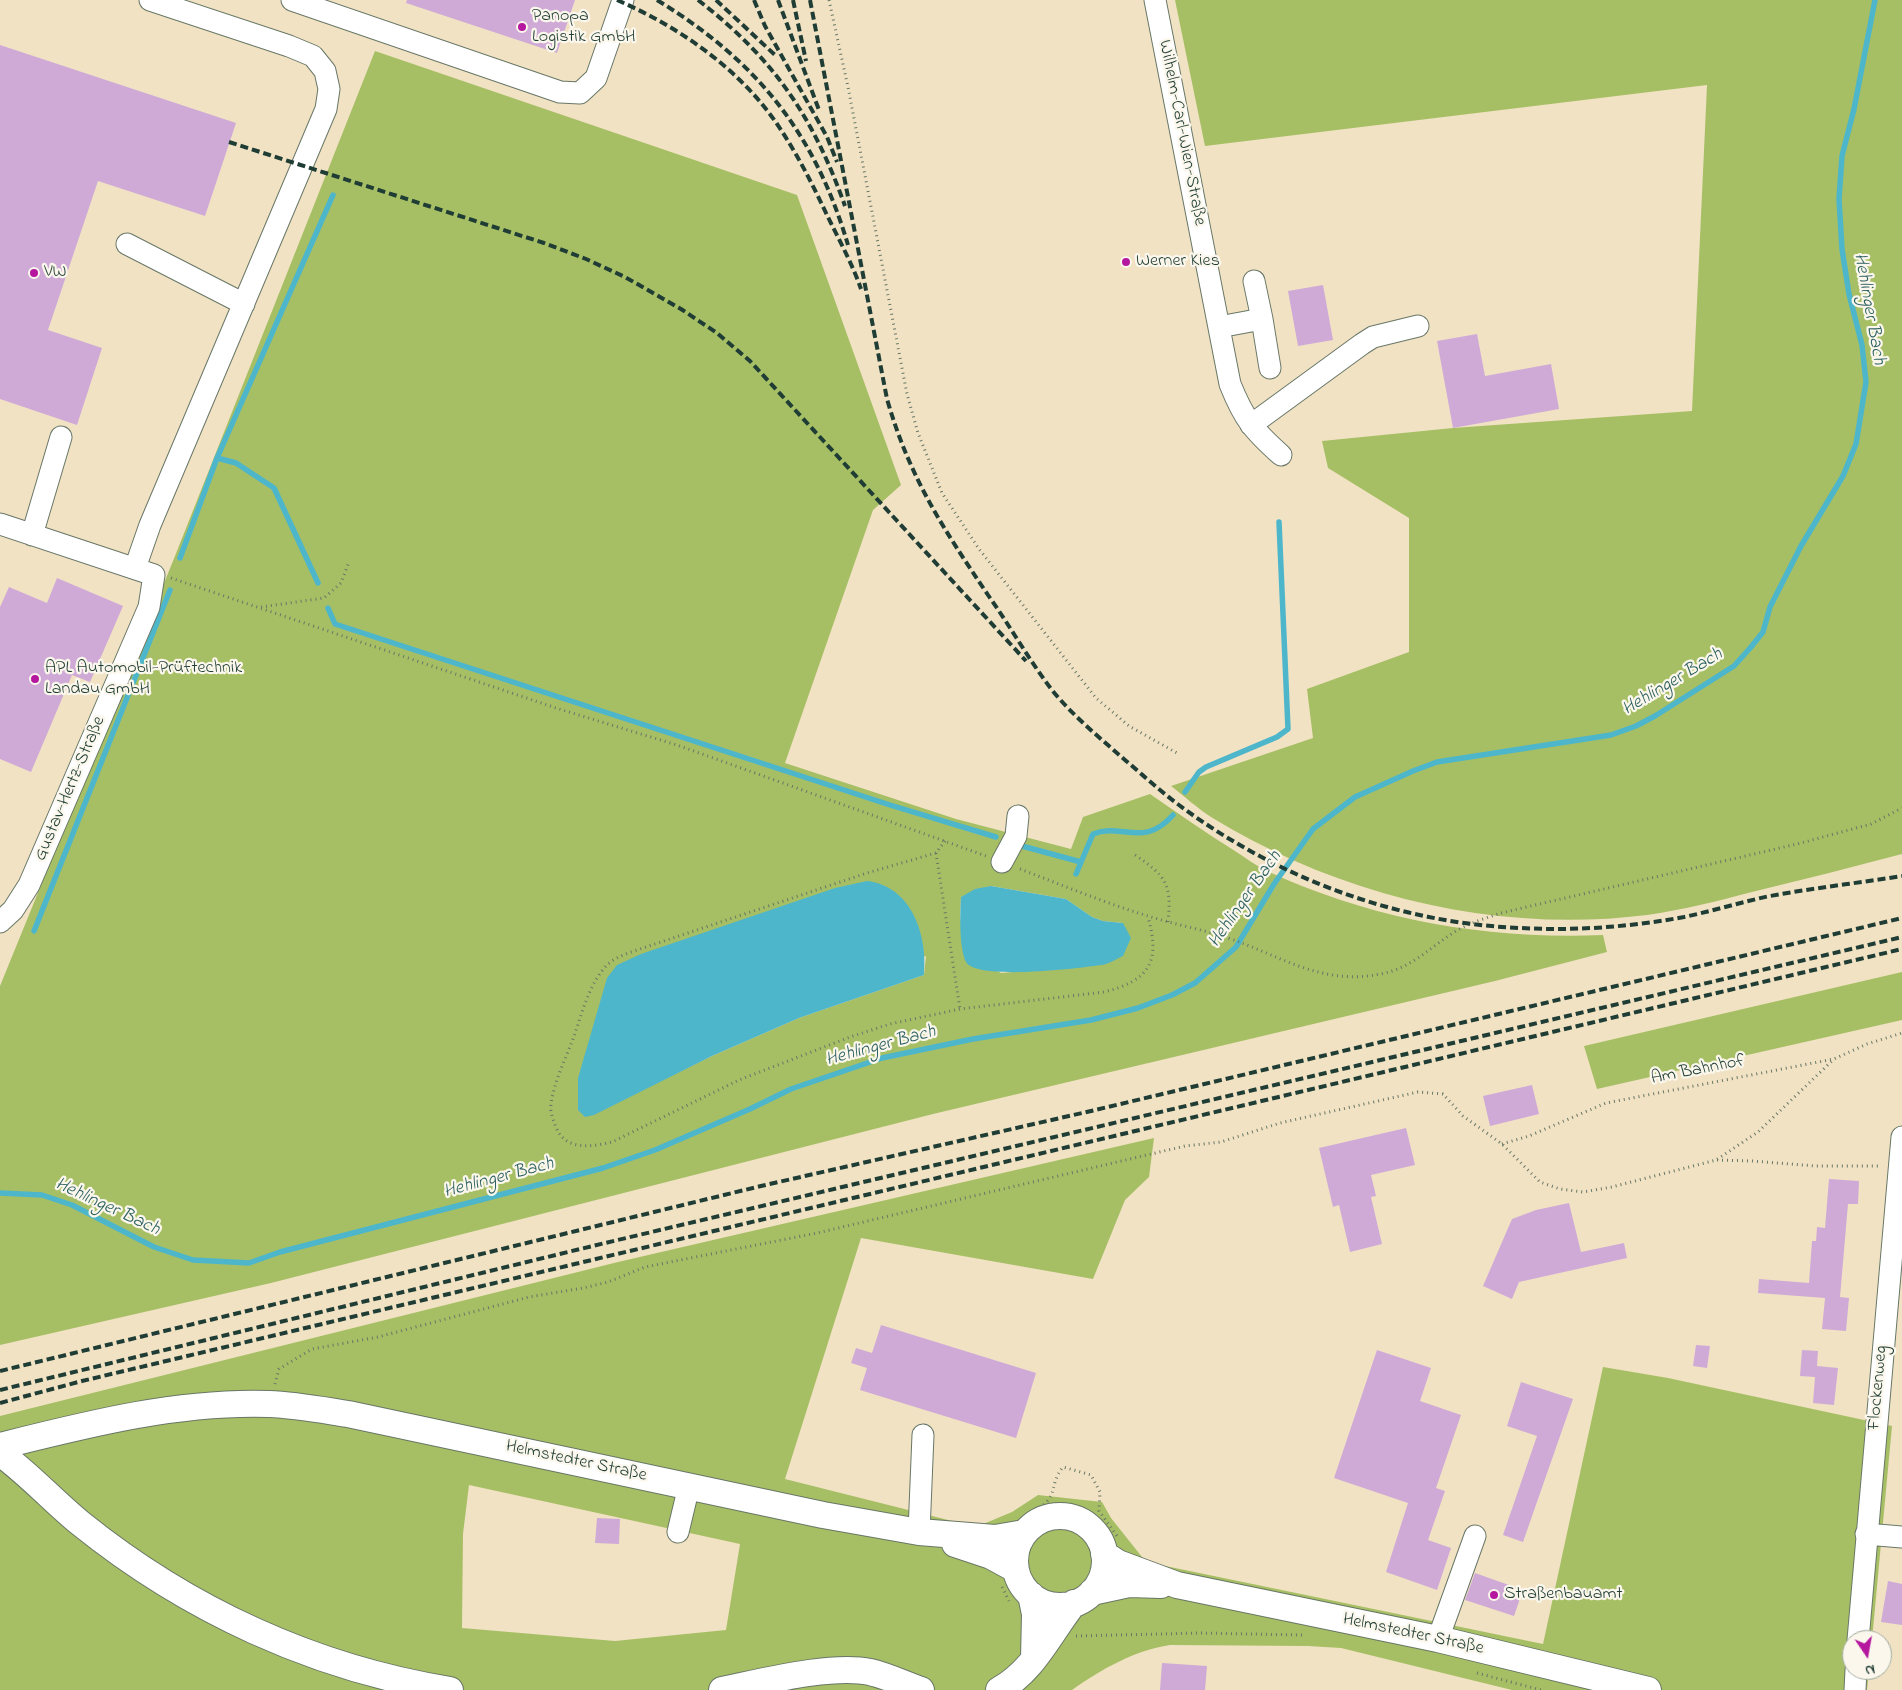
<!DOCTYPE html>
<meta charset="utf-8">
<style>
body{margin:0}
#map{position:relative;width:1902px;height:1690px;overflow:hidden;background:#f1e2c4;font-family:"Indie Flower",sans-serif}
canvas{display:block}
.north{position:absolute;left:1842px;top:1630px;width:50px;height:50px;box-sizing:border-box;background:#fbf7ec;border:1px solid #a3ada2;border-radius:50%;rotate:168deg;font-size:14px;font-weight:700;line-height:20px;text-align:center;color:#1f3d34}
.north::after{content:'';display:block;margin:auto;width:18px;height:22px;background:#b5179e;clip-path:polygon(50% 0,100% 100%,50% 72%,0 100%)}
</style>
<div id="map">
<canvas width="1902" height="1690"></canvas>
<div class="north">N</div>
</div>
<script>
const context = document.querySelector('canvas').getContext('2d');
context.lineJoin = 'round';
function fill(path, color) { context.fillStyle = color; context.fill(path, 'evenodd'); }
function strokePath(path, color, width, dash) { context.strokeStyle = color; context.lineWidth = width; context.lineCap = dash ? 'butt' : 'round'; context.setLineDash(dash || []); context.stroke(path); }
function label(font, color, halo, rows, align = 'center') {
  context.font = font + ' "Indie Flower",sans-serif'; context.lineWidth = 4.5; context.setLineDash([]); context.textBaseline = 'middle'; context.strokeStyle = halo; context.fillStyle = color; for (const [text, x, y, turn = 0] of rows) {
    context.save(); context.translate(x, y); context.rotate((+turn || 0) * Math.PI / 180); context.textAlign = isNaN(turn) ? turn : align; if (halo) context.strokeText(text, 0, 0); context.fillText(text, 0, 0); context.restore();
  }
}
fill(new Path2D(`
 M1175,0H1902V854C1852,867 1802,880 1752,892C1718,901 1682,910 1647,915C1496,934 1340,896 1211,817C1197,808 1184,796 1171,786L1313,738L1307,689L1409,652V518L1328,468L1322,441L1453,428L1692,411L1707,85L1205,146Z
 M375,51L797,195L901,485L873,510L785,763L956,819L1071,849L1083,817L1150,794C1178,813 1206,833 1235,851C1245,857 1256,866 1267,871C1373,920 1488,940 1603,935L1607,952L1495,981L933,1114L271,1283L0,1345V986L173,561ZM991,886L1066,899L1092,917L1103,921L1123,923L1104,964L1001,973L964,951L960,915L961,897ZM926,956L924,975L799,1018L712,1056L619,1101L578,1110L579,1095Z
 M1902,972V1020L1597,1089L1584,1046Z
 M1154,1138L1149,1177L1125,1200L1093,1279L861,1238L785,1479L976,1527L1012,1512L1038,1495L1102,1502L1111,1518L1146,1562L1543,1644L1603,1367L1668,1378L1892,1426L1872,1640H1852V1670H1869L1867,1690H1512L1341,1648L1308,1646L1170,1645C1133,1651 1102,1669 1072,1690H0V1416L618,1262ZM469,1485L740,1544L726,1630L615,1641L462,1628L463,1534Z`), '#a7bf64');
fill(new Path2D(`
 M867,881C912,886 928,936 924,975L799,1018L712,1056L594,1115L585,1117L578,1110V1078L607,978L617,965L641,954L835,888Z
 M991,886L1066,899L1092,917L1103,921L1123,923L1131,938L1123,956C1116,959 1109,964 1102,965C1080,968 977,981 966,962C959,948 960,912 961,897L975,889Z`), '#4db6cb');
strokePath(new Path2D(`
 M217,458L236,463L274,488L318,583
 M180,558L217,458L333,195
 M328,608L335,624L890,805L996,837
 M1185,792L1199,772L1206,767L1277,737L1288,729L1279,522
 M1022,846L1081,862
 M1076,874L1093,834C1122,822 1143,849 1173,815
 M34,931L170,590
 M0,1193L42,1195L72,1205L154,1247L193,1260L249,1263L280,1252L603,1168L655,1150L750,1109L791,1089L882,1058L973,1039L1091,1020L1138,1008L1172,995L1195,983L1236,947L1274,884L1313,829L1355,797L1413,771L1437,762L1611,735L1636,726L1655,716L1734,666L1751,647L1763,632L1770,607L1801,546L1843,476L1856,444L1866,382L1862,345L1849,294L1842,249L1839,199L1842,156L1854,109L1875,0`), '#4db6cb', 5.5);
fill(new Path2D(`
 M407,0H575L557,53L406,3Z
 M0,45L236,123L205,216L98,181L48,330L102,348L77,425L0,399Z
 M1323,285L1333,340L1298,346L1288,291Z
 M1477,334L1485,376L1551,364L1559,409L1453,428L1437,341Z
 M57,578L123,606L90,682L72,675L31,772L0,759V607L9,587L47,603Z
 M1532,1085L1539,1114L1490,1126L1483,1096Z
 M1406,1128L1415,1165L1371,1175L1376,1196L1371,1197L1382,1244L1350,1252L1339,1205L1333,1207L1319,1148Z
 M1829,1179L1859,1181L1858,1204H1848L1840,1297L1849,1298L1846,1331L1822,1329L1825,1298L1758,1293L1759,1279L1809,1283L1812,1241H1816L1817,1227L1825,1228Z
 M1569,1203L1581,1252L1624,1243L1627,1258L1519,1282L1512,1299L1483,1286L1512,1219L1536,1210Z
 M881,1325L1036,1373L1016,1438L860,1390L867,1368L851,1363L856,1348L872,1353Z
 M1696,1345L1710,1346L1707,1368L1693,1366Z
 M1377,1350L1431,1368L1420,1401L1461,1415L1436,1488L1445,1491L1428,1540L1451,1548L1437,1590L1386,1572L1408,1503L1334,1478Z
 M1802,1350L1818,1351L1817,1366L1838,1368L1834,1405L1813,1403L1815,1377L1800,1376Z
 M1521,1382L1573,1399L1523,1542L1503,1535L1537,1436L1507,1426Z
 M597,1518L620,1519L619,1544L595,1543Z
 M1475,1573L1523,1590L1514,1616L1465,1600Z
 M1888,1581L1902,1584V1625L1881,1622Z
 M1162,1663L1207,1666L1205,1690H1160Z`), '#cfaad7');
const minor = new Path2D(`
 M292,0L560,92L580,93L596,78L623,0
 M1155,0L1230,384C1244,419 1253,430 1281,455
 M127,244L244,304
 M1254,281L1262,319
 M1219,327L1262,319L1270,368
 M1251,425L1362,344L1373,337L1418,326
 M0,524L154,575L149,607L29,885L13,910L0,922
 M32,535L61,437
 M135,568L150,525L326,109L329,89L325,71L313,56L289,46L150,0
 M1002,862L1016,836L1018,816
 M678,1532L689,1486
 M919,1532L923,1435
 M1866,1534L1902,1537
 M1438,1639L1475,1536
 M1858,1640L1902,1137
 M1855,1690L1856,1670`);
const major = new Path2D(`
 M0,1446C88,1424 178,1401 269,1404C296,1405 322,1410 348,1414L823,1515L919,1532L995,1538L1024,1533
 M0,1453C29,1474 53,1501 80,1523C188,1610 314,1668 450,1690
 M1015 1561a45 45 0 1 1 90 0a45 45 0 1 1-90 0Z
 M955,1544L991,1556L1015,1569
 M1104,1554L1118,1563L1177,1585L1438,1639L1648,1690
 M1092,1592L1129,1584L1161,1585
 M1031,1595L1035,1614L1034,1659
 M722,1690C762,1682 831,1664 870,1672C887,1676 904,1684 921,1690
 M999,1690C1034,1671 1050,1633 1074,1603`);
strokePath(minor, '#687766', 23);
strokePath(major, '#687766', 28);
strokePath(new Path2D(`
 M829,0L848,87L907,394L918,433L942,493L979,549L1096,698L1129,726L1177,753
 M171,578L559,709L677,745L986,856
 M261,607L324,598L341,583L349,562
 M945,841L936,853L867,873L640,949C628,953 615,957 606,966C588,986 582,1014 573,1039C565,1060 554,1082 551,1104C550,1112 553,1120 556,1127C565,1151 591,1147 612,1142L739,1080L850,1037L890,1024L960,1009L1104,992C1149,981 1161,962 1148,917
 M936,853L960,1009
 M1135,855C1166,876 1172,884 1168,922
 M1020,869C1062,885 1105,903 1148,916C1173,924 1200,929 1225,937C1280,955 1320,986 1381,974C1412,968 1430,947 1456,931C1470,923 1486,918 1501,913L1797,844L1871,824L1902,808
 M1502,1144L1529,1136L1606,1103L1834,1059L1867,1044L1902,1033
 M1717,1160L1752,1161L1816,1166H1880
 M275,1384L279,1369L312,1349L378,1337L529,1297L583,1288L608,1282L645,1267L817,1233L1185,1146L1221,1142L1280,1123L1418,1092L1443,1094L1463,1116L1502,1144L1540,1182L1560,1189L1583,1192L1612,1187L1716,1160L1758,1132L1834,1059
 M1031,1513C1062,1496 1047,1487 1063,1467L1091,1475L1100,1492L1099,1511L1117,1536
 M1002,1587L1009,1601
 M1076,1636L1198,1633L1303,1635
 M1477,1673L1541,1690`), '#687766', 3, [1, 4]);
strokePath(minor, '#fff', 21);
strokePath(major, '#fff', 26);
strokePath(new Path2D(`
 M617,0C677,26 736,66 775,121C795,150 811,181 826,213C838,238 852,263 861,289
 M657,0C757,61 815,133 848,245
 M698,0C774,59 813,116 845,206
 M716,0L776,56
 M754,0L765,26L827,137L837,162
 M778,0L819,110
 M793,0L806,61
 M810,0L887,399C910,479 943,528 988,595C1010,626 1029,660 1052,690C1073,716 1100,738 1125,760C1143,775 1160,791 1179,805C1277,878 1397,923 1520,928C1575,931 1630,927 1684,917C1713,911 1741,902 1770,896C1814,888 1858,883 1902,876
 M229,142L544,243L586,259L625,277L681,309L717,333L750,361L1026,661
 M0,1371L761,1186L1091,1111L1902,918
 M0,1390L605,1243L1902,937
 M0,1403L82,1381L1902,949`), '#1f3d34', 4, [8, 4]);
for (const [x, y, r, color] of [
 [522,27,5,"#b5179e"],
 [1126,262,5,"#b5179e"],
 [34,273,5,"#b5179e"],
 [35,679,5,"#b5179e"],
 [1494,1595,5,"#b5179e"]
]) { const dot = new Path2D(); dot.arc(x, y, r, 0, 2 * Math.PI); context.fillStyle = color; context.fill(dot); strokePath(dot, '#fbf7ec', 2); }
label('18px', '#1f3d34', '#fbf7ec', [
 ["Panopa",532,17],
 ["Logistik GmbH",532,38],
 ["Werner Kies",1136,262],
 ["VW",44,273],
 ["APL Automobil-Prüftechnik",45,669],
 ["Landau GmbH",45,690],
 ["Straßenbauamt",1504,1595]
], 'left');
label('18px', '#1f3d34', '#fbf7ec', [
 ["Wilhelm-Carl-Wien-Straße",1181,133,79],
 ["Gustav-Hertz-Straße",71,789,-67],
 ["Am Bahnhof",1698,1071,-11],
 ["Flockenweg",1879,1388,-85],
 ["Helmstedter Straße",576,1462,12],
 ["Helmstedter Straße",1413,1635,12]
]);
label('italic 19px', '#2d6161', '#fbf7ec', [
 ["Hehlinger Bach",1868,309,80],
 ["Hehlinger Bach",1673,683,-31],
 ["Hehlinger Bach",1246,900,-55],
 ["Hehlinger Bach",881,1047,-15],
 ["Hehlinger Bach",499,1179,-15],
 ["Hehlinger Bach",107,1208,25]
]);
</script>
